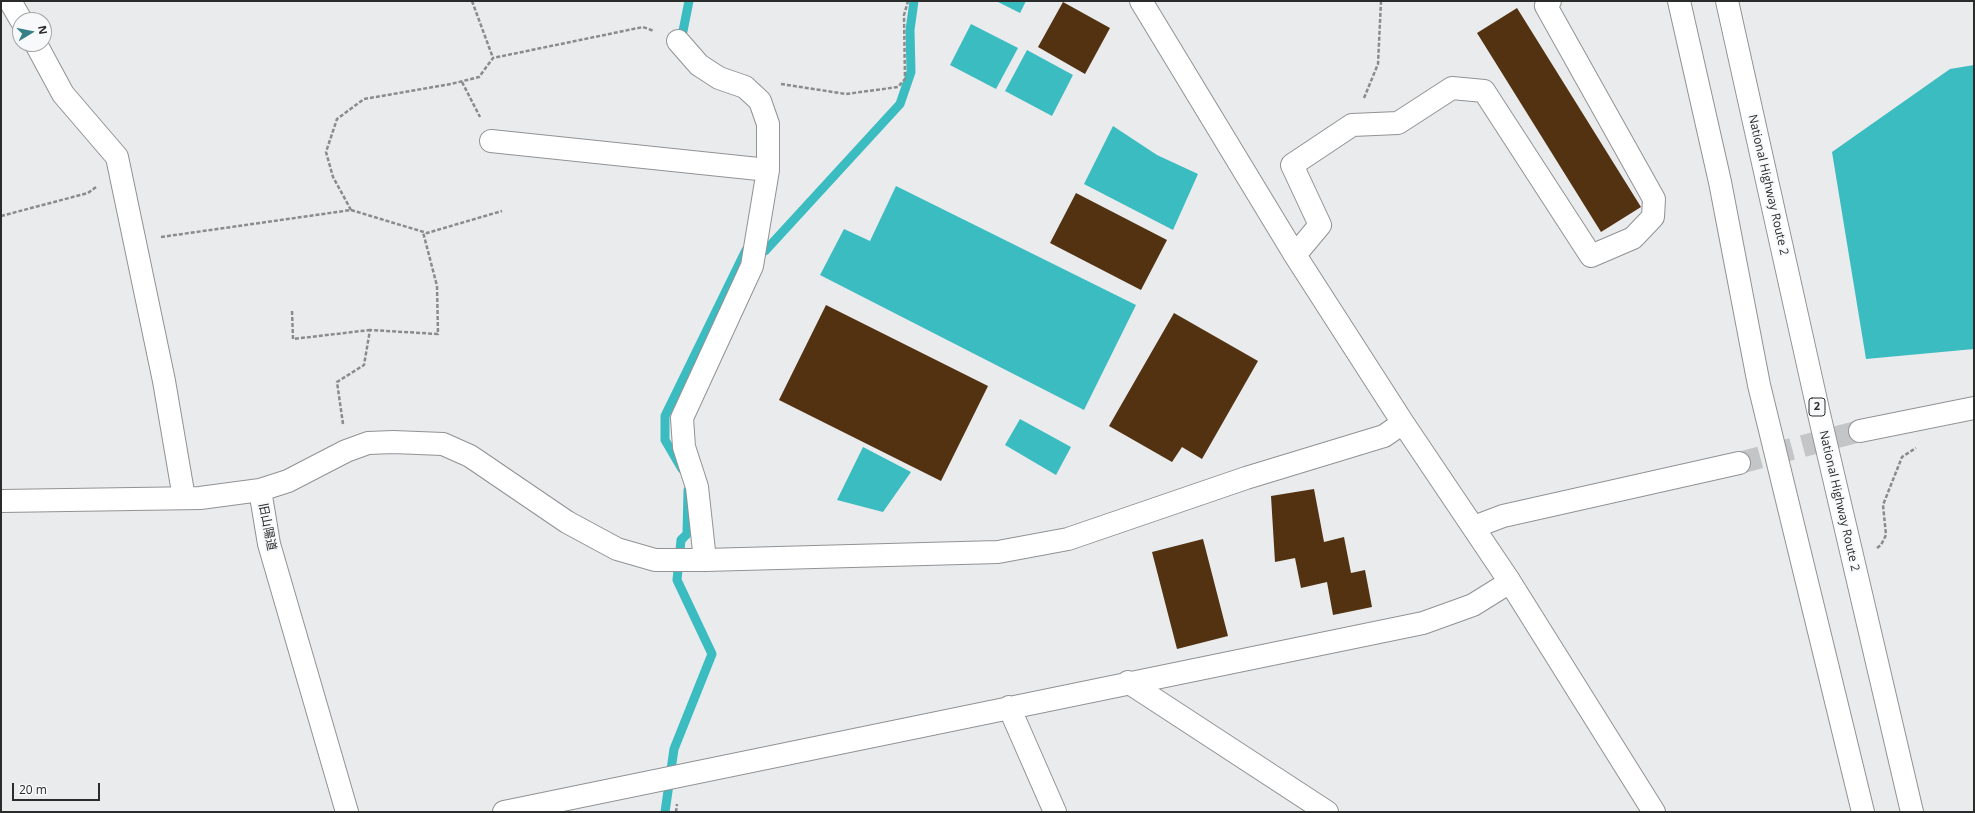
<!DOCTYPE html>
<meta charset="utf-8">
<style>
body{margin:0}
#map{position:relative;width:1975px;height:813px;overflow:hidden;background:#eaebed;font-family:"Open Sans",sans-serif}
canvas{display:block}
.frame{position:absolute;inset:0;border:2px solid #2a2b2b;pointer-events:none}
.north{position:absolute;left:12px;top:12px;width:40px;height:40px;box-sizing:border-box;background:#f7f9fa;border:1px solid #a5a7a7;border-radius:50%;rotate:80deg;font-size:11px;font-weight:700;line-height:16px;text-align:center;color:#2a2b2b}
.north::after{content:'';display:block;margin:auto;width:14px;height:18px;background:#388087;clip-path:polygon(50% 0,100% 100%,50% 72%,0 100%)}
.scale{position:absolute;left:12px;top:783px;width:88px;height:18px;box-sizing:border-box;border:2px solid #2a2b2b;border-top:0;padding-left:5px;font-size:12px;line-height:14px;white-space:nowrap;color:#2a2b2b;-webkit-text-stroke:3px #f7f9fa;paint-order:stroke}
</style>
<div id="map">
<canvas width="1975" height="813"></canvas>
<div class="frame"></div>
<div class="north">N</div>
<div class="scale">20 m</div>
</div>
<script>
const context = document.querySelector('canvas').getContext('2d');
context.lineJoin = 'round';
function fill(path, color) { context.fillStyle = color; context.fill(path, 'evenodd'); }
function strokePath(path, color, width, dash) { context.strokeStyle = color; context.lineWidth = width; context.lineCap = dash ? 'butt' : 'round'; context.setLineDash(dash || []); context.stroke(path); }
function label(font, color, halo, rows, align = 'center') {
  context.font = font + ' "Open Sans","Noto Sans JP",sans-serif'; context.lineWidth = 4; context.setLineDash([]); context.textBaseline = 'middle'; context.strokeStyle = halo; context.fillStyle = color; for (const [text, x, y, turn = 0] of rows) {
    context.save(); context.translate(x, y); context.rotate((+turn || 0) * Math.PI / 180); context.textAlign = isNaN(turn) ? turn : align; if (halo) context.strokeText(text, 0, 0); context.fillText(text, 0, 0); context.restore();
  }
}
fill(new Path2D(`
 M996,1H1026L1020,13Z
 M971,24L1018,48L996,89L950,65Z
 M1027,50L1073,75L1052,116L1005,91Z
 M1974,65V349L1866,359L1832,152L1950,69Z
 M1113,126L1157,155L1198,174L1173,230L1084,184Z
 M896,186L1136,305L1084,410L820,275L844,229L870,241Z
 M1020,419L1071,447L1056,475L1005,445Z
 M863,447L911,472L883,512L837,500Z`), '#3bbcc1');
strokePath(new Path2D(`
 M683,31L689,1
 M682,469L665,440V416L746,250L765,251L900,104L911,72L910,30L914,1
 M665,812L674,749L712,654L677,580L681,540L687,534L688,490`), '#3bbcc1', 9);
fill(new Path2D(`
 M1063,2L1110,28L1085,74L1038,47Z
 M1517,8L1641,207L1601,232L1477,33Z
 M1076,193L1167,240L1141,290L1050,243Z
 M826,305L988,386L941,481L779,400Z
 M1174,313L1258,361L1202,459L1182,447L1172,462L1109,426Z
 M1314,489L1324,542L1344,537L1351,573L1365,570L1372,607L1333,615L1327,582L1301,588L1295,558L1275,562L1271,496Z
 M1203,539L1228,636L1177,649L1152,552Z`), '#523211');
strokePath(new Path2D(`
 M1739,463L1860,431`), '#c4c5c6', 22, [22, 11]);
const minor = new Path2D(`
 M10,1L21,20
 M1141,1L1295,255L1403,423L1510,582L1654,812
 M678,41L699,65L719,78L745,87L760,101L768,124V170L752,266L682,418L684,447L697,487L705,560
 M36,44L63,94L117,157L164,381L184,498
 M491,141L768,170
 M1295,255L1320,225L1292,165L1352,125L1398,123L1452,88L1484,91L1591,256L1633,238L1653,217L1654,199L1546,6L1550,1
 M1860,431L1974,408
 M260,490L269,544L347,812
 M1,501L200,498L260,490L288,481L346,451L368,443L393,442L443,444L470,456L567,522L617,549L655,560H705L998,552L1068,539L1246,478L1384,436L1403,423
 M1474,527L1503,516L1739,463
 M1128,682L1327,812
 M1009,707L1055,812
 M504,812L1423,623L1473,605L1510,582`);
const highway = new Path2D(`
 M1679,1L1720,182L1759,385L1863,812
 M1727,1L1819,414L1912,812`);
strokePath(minor, '#919294', 24);
strokePath(highway, '#919294', 24);
strokePath(new Path2D(`
 M472,1L493,58
 M462,82L480,117
 M781,84L846,94L898,87L905,79L904,15L908,1
 M1364,98L1378,64L1381,1
 M351,210L333,177L326,152L337,119L364,99L451,84L479,77L493,58L643,27L654,31
 M1,216L88,193L96,187
 M161,237L351,210L427,233L502,211
 M292,311L293,339L370,330
 M343,424L337,382L364,365L370,330L438,334L437,286L423,232
 M1877,548L1881,545L1886,535L1883,505L1902,457L1916,448
 M676,812L677,804`), '#8a8b8c', 2.5, [4, 2]);
strokePath(minor, '#fff', 22);
strokePath(highway, '#fff', 22);
for (const [x, y, w] of [
 [1817,407,16]
]) { const box = new Path2D(); box.roundRect(x - w / 2, y - 9, w, 18, 3); context.fillStyle = '#f7f9fa'; context.fill(box); strokePath(box, '#2a2b2b', 1); }
label('bold 11px', '#2a2b2b', null, [
 ["2",1817,407]
]);
label('12px', '#2a2b2b', '#f7f9fa', [
 ["National Highway Route 2",1768,185,77],
 ["National Highway Route 2",1839,501,77],
 ["旧山陽道",267,527,79]
]);
</script>
